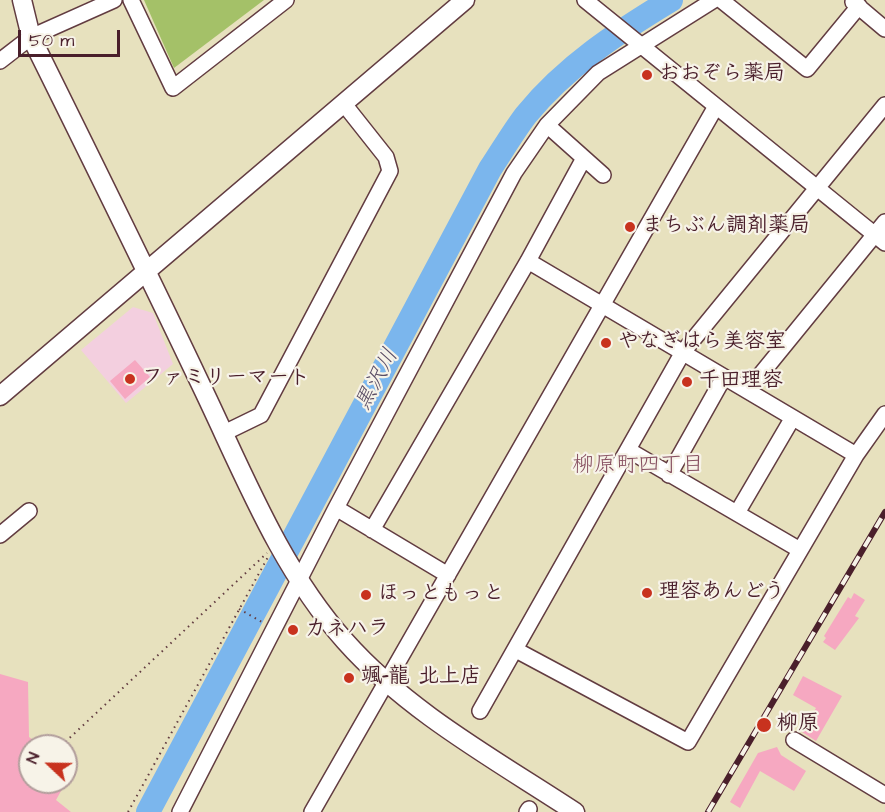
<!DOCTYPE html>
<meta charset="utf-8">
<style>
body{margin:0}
#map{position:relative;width:885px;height:812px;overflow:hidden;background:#e7e1be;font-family:"Architects Daughter",sans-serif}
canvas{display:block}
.north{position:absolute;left:18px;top:734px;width:60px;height:60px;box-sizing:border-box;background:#f7f3e8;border:2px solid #b29e9c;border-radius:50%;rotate:292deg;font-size:16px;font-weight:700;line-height:24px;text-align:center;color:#4a1f2b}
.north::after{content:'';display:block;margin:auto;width:21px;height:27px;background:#c8321e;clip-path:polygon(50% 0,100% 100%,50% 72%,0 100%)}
.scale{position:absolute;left:18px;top:30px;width:102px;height:27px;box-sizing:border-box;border:3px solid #4a1f2b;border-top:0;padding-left:8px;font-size:18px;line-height:21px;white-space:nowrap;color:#4a1f2b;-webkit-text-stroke:4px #f7f3e8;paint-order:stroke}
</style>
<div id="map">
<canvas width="885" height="812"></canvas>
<div class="north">N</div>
<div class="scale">50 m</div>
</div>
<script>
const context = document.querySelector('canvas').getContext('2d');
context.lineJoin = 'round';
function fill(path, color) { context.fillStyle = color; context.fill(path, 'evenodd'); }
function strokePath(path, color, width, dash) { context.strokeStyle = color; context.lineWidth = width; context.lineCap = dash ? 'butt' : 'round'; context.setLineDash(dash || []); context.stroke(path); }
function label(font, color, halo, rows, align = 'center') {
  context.font = font + ' "Architects Daughter","Klee One",sans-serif'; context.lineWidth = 4.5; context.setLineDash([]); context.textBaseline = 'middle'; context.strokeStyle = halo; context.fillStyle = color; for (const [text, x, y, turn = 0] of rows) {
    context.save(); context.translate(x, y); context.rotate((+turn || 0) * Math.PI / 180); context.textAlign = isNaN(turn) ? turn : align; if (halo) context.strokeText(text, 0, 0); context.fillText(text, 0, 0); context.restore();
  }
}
fill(new Path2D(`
 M133,307L153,313L173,364L126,403L81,350Z`), '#f3cfdf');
fill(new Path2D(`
 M144,0H264L174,68Z`), '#a4c168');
strokePath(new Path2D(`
 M148,812L490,169C502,151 513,132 526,115C566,66 618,32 671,0`), '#7bb6ed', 24);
fill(new Path2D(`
 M135,360L150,377L125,399L110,381Z
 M854,593L865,600L855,616L859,618L835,650L823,642L826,638L824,636L848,597L851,599Z
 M0,674L28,682L29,737L41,746H30V782H66L56,800L71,812H0Z
 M803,676L842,696L816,741L802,732L816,708L793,695Z
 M777,747L781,755L806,771L794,791L760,771L740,808L730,802L758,753Z
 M66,754L78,761L66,782Z`), '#f6a8c1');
const minor = new Path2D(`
 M131,0L173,88L286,0
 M585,0L885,243
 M721,0L807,69L859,6
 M853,2L885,29
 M0,61L31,37L114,0
 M547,125L603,175
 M528,261L856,455
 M748,390L885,222
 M224,433L261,415L390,171L386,157L344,104
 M630,451L800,550
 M669,475L724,377
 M336,508L448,575
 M737,513L792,419
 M372,530L528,261L584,158
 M0,535L29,511
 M516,650L688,742L856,455L885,414
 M480,711L683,352L885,105
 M794,740L885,795
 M180,812L336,508L514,173L547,125L598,73L714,0
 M312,812L715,108
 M527,812L529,809`);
const tertiary = new Path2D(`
 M22,0L31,37C88,152 145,267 200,383C243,472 279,567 345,641C408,712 496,760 575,812
 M0,396L465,0`);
strokePath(minor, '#623c41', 18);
strokePath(tertiary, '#623c41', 21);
strokePath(new Path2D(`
 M239,609L262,622
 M61,746L267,553
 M128,812L268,557`), '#623c41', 2, [1.5, 4.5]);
strokePath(minor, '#fff', 15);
strokePath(tertiary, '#fff', 18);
const rail = new Path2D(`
 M708,812L885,512`);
strokePath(rail, '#4a1f2b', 6);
strokePath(rail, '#f7f3e8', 4, [11]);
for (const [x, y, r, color] of [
 [647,75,6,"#c8321e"],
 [630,227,6,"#c8321e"],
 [606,343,6,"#c8321e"],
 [130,379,6,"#c8321e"],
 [687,382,6,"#c8321e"],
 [647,593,6,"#c8321e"],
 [366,595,6,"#c8321e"],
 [293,630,6,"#c8321e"],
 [349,678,6,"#c8321e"],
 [764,725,8,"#c8321e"]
]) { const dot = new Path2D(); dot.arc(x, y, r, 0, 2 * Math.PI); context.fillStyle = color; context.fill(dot); strokePath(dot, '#f7f3e8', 2); }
label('bold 21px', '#4a1f2b', '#f7f3e8', [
 ["おおぞら薬局",659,75],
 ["まちぶん調剤薬局",642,227],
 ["やなぎはら美容室",618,343],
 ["ファミリーマート",142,379],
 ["千田理容",699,382],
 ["理容あんどう",659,593],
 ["ほっともっと",378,595],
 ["カネハラ",305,630],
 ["颯-龍 北上店",361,678],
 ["柳原",777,725]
], 'left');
label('italic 22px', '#594c65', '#f7f3e8', [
 ["黒沢川",378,380,-62]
]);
label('22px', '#864f60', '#f7f3e8', [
 ["柳原町四丁目",638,466]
]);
</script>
